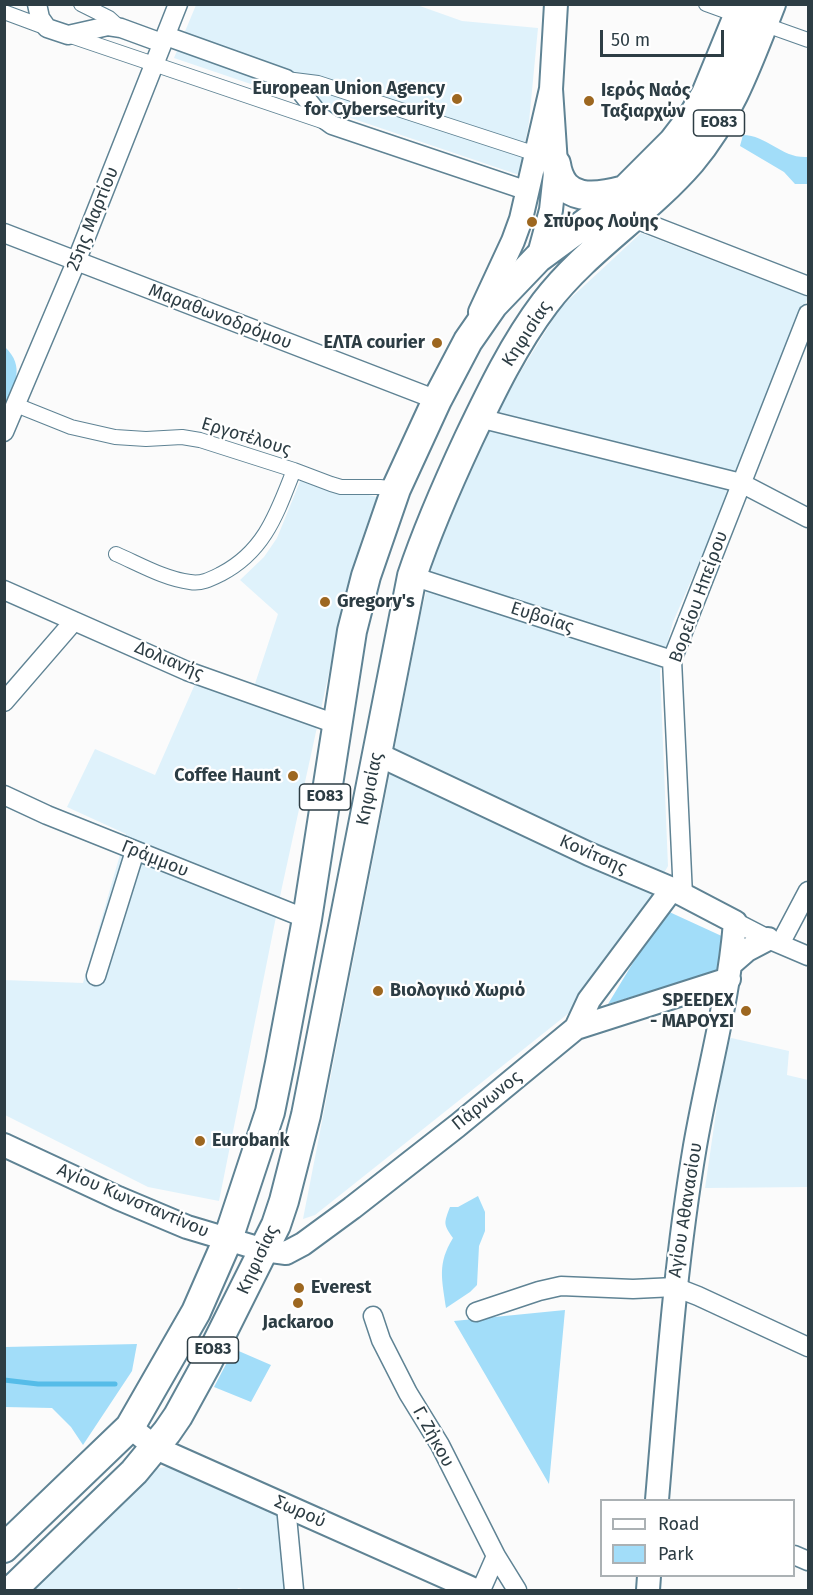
<!DOCTYPE html>
<meta charset="utf-8">
<style>
body{margin:0}
#map{position:relative;width:813px;height:1595px;overflow:hidden;background:#fbfbfb;font-family:"Fira Sans",sans-serif}
canvas{display:block}
.frame{position:absolute;inset:0;border:6px solid #2d3d44;pointer-events:none}
.legend{position:absolute;left:600px;top:1499px;width:195px;height:78px;box-sizing:border-box;background:#fff;border:2px solid #abb1b4;margin:0;padding:8px 10px;list-style:none;font-size:18px;color:#2d3d44}
.legend li{display:flex;align-items:center;gap:12px;height:30px}
.legend b{width:30px;border:2px solid #abb1b4}
.scale{position:absolute;left:600px;top:30px;width:124px;height:27px;box-sizing:border-box;border:3px solid #2d3d44;border-top:0;padding-left:8px;font-size:18px;line-height:21px;white-space:nowrap;color:#2d3d44;-webkit-text-stroke:4px #fff;paint-order:stroke}
</style>
<div id="map">
<canvas width="813" height="1595"></canvas>
<div class="frame"></div>
<ul class="legend">
<li><b style="height:8px;background:#fff"></b>Road</li>
<li><b style="height:16px;background:#a2ddf9"></b>Park</li>
</ul>
<div class="scale">50 m</div>
</div>
<script>
const context = document.querySelector('canvas').getContext('2d');
context.lineJoin = 'round';
function fill(path, color) { context.fillStyle = color; context.fill(path, 'evenodd'); }
function strokePath(path, color, width, dash) { context.strokeStyle = color; context.lineWidth = width; context.lineCap = dash ? 'butt' : 'round'; context.setLineDash(dash || []); context.stroke(path); }
function label(font, color, halo, rows, align = 'center') {
  context.font = font + ' "Fira Sans",sans-serif'; context.lineWidth = 4.5; context.setLineDash([]); context.textBaseline = 'middle'; context.strokeStyle = halo; context.fillStyle = color; for (const [text, x, y, turn = 0] of rows) {
    context.save(); context.translate(x, y); context.rotate((+turn || 0) * Math.PI / 180); context.textAlign = isNaN(turn) ? turn : align; if (halo) context.strokeText(text, 0, 0); context.fillText(text, 0, 0); context.restore();
  }
}
fill(new Path2D(`
 M196,5H417L462,21L538,28L529,122L519,175L174,58Z
 M641,233L808,297L738,473L673,622L660,671L668,866L650,898L574,1009L315,1215L303,1219L421,613L440,535L500,405L560,308Z
 M301,479L377,497L360,544L344,604L282,887L219,1201L148,1187L5,1115L4,980L83,983L126,834L67,807L95,749L155,775L195,684L249,702L278,614L240,580L264,557L277,538Z
 M727,1037L789,1051L787,1075L808,1080V1187L705,1188Z
 M172,1466L277,1514L283,1521L288,1590H247L238,1588L237,1590H26L154,1469Z`), '#dff2fb');
fill(new Path2D(`
 M743,135C767,135 782,159 808,157V184H795L784,172L740,146Z
 M5,347C26,367 14,385 5,408Z
 M665,910L726,938L720,970L608,1004Z
 M478,1196L485,1212V1231L479,1246L477,1285L470,1292L446,1308C442,1279 437,1264 453,1238C443,1224 444,1223 450,1207H458Z
 M565,1310L549,1484L454,1321Z
 M137,1344L132,1371L83,1445L71,1427L52,1408L5,1407V1347Z
 M234,1349L271,1365L251,1402L214,1387Z`), '#a2ddf9');
strokePath(new Path2D(`
 M4,1380L38,1384H115`), '#55bce8', 5);
const pedestrian = new Path2D(`
 M81,4L109,18L120,28
 M706,4L739,16
 M4,12L47,28
 M763,24L808,40
 M68,35L325,122
 M286,79L318,83L536,154
 M16,405L71,427L115,437L146,439L182,437L200,440L294,470L331,484L341,487H380L396,489
 M116,554C139,564 165,579 190,582C202,584 211,579 221,574C265,551 277,513 294,470`);
const minor = new Path2D(`
 M37,4L40,18L47,28L68,35L108,26L121,28L162,43
 M166,36L286,79L301,92L321,117L332,125L528,191
 M633,218L808,286
 M4,233L437,400
 M479,418L741,483L808,518
 M4,432L76,262L178,4
 M412,576L672,660
 M4,590L187,671L336,724
 M4,702L74,621
 M4,795L47,815L307,919
 M683,896L672,660L808,314
 M735,922L768,939L808,956
 M780,944L808,891
 M96,976L135,851
 M476,1312L539,1291L561,1286L633,1289L675,1287L698,1296L808,1347
 M373,1316L381,1340L408,1393L440,1445L496,1556L517,1590
 M286,1506L294,1590
 M794,1555L808,1561
 M481,1590L496,1556`);
const tertiary = new Path2D(`
 M538,258L551,210L556,164L551,89L556,4
 M480,312L513,241L521,219L551,89
 M377,754L589,854L672,889L735,922C729,998 708,1071 695,1146C675,1264 667,1382 657,1500
 M732,963L747,950L768,939
 M576,1028L589,1000L672,889
 M4,1145L118,1198L187,1227L264,1250L286,1253L303,1244L352,1208L457,1126L576,1028L729,979
 M130,1427L156,1448L475,1590
 M648,1590L649,1576`);
const primary = new Path2D(`
 M556,164C562,203 595,198 625,190
 M4,1548L130,1427L196,1312L228,1239L270,1112L280,1063L307,919L352,631L366,576L396,489L437,400L468,341L493,305L538,258L598,214L625,190L673,142L693,116L706,94L743,4
 M12,1590L134,1472L167,1432L178,1416L206,1365L276,1225L284,1201L306,1115L412,576C428,528 448,483 469,438C491,392 514,344 545,303C586,249 646,213 691,161C730,115 749,60 771,4`);
strokePath(pedestrian, '#5f8394', 16);
strokePath(minor, '#5f8394', 21);
strokePath(tertiary, '#5f8394', 26);
strokePath(primary, '#5f8394', 32);
strokePath(pedestrian, '#fff', 14);
strokePath(minor, '#fff', 18);
strokePath(tertiary, '#fff', 22);
strokePath(primary, '#fff', 28);
for (const [x, y, r, color] of [
 [457,99,6,"#9d6720"],
 [589,101,6,"#9d6720"],
 [532,222,6,"#9d6720"],
 [437,343,6,"#9d6720"],
 [325,602,6,"#9d6720"],
 [293,776,6,"#9d6720"],
 [378,991,6,"#9d6720"],
 [746,1011,6,"#9d6720"],
 [200,1141,6,"#9d6720"],
 [299,1288,6,"#9d6720"],
 [298,1303,6,"#9d6720"]
]) { const dot = new Path2D(); dot.arc(x, y, r, 0, 2 * Math.PI); context.fillStyle = color; context.fill(dot); strokePath(dot, '#fff', 2); }
for (const [x, y, w] of [
 [719,123,51],
 [325,797,51],
 [213,1350,51]
]) { const box = new Path2D(); box.roundRect(x - w / 2, y - 13, w, 26, 4.5); context.fillStyle = '#fff'; context.fill(box); strokePath(box, '#2d3d44', 1.5); }
label('bold 16px', '#2d3d44', null, [
 ["ΕΟ83",719,123],
 ["ΕΟ83",325,797],
 ["ΕΟ83",213,1350]
]);
label('bold 18px', '#2d3d44', '#fff', [
 ["European Union Agency",445,89,"right"],
 ["for Cybersecurity",445,110,"right"],
 ["Ιερός Ναός",601,91],
 ["Ταξιαρχών",601,112],
 ["Σπύρος Λούης",544,222],
 ["ΕΛΤΑ courier",425,343,"right"],
 ["Gregory's",337,602],
 ["Coffee Haunt",281,776,"right"],
 ["Βιολογικό Χωριό",390,991],
 ["SPEEDEX",734,1001,"right"],
 ["- ΜΑΡΟΥΣΙ",734,1022,"right"],
 ["Eurobank",212,1141],
 ["Everest",311,1288],
 ["Jackaroo",298,1323,"center"]
], 'left');
label('18px', '#2d3d44', '#fff', [
 ["25ης Μαρτίου",93,219,-68],
 ["Μαραθωνοδρόμου",220,317,21],
 ["Κηφισίας",527,334,-57],
 ["Εργοτέλους",246,437,17],
 ["Βορείου Ηπείρου",699,597,-70],
 ["Ευβοίας",542,618,18],
 ["Δολιανής",169,661,23],
 ["Κηφισίας",370,789,-79],
 ["Κονίτσης",593,855,24],
 ["Γράμμου",155,859,22],
 ["Πάρνωνος",487,1101,-39],
 ["Αγίου Κωνσταντίνου",133,1201,23],
 ["Αγίου Αθανασίου",686,1210,-81],
 ["Κηφισίας",258,1260,-65],
 ["Γ. Ζήκου",433,1437,61],
 ["Σωρού",300,1512,24]
]);
</script>
